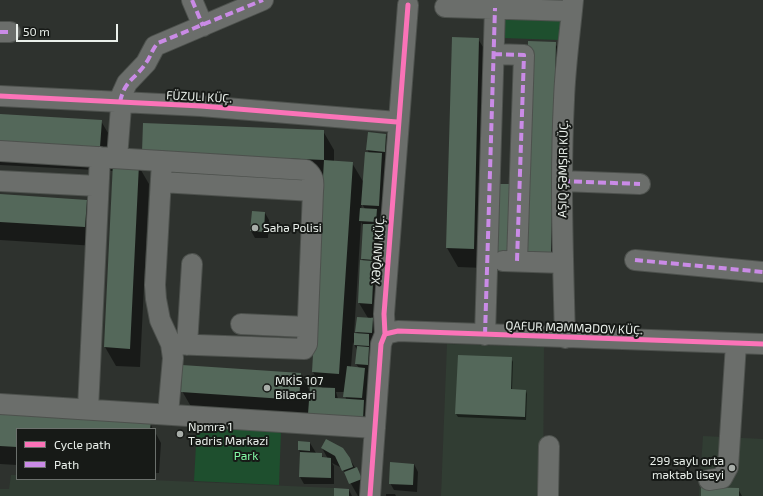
<!DOCTYPE html>
<meta charset="utf-8">
<style>
body{margin:0}
#map{position:relative;width:763px;height:496px;overflow:hidden;background:#2e322e;font-family:"Exo 2",sans-serif}
canvas{display:block}
.legend{position:absolute;left:16px;top:428px;width:140px;height:52px;box-sizing:border-box;background:#171a17;border:1px solid #6b706c;margin:0;padding:5px 7px;list-style:none;font-size:12px;color:#eaf0eb}
.legend li{display:flex;align-items:center;gap:8px;height:20px}
.legend b{width:20px;border:1px solid #6b706c}
.scale{position:absolute;left:16px;top:24px;width:102px;height:18px;box-sizing:border-box;border:2px solid #eaf0eb;border-top:0;padding-left:5px;font-size:12px;line-height:14px;white-space:nowrap;color:#eaf0eb;-webkit-text-stroke:3px #171a17;paint-order:stroke}
</style>
<div id="map">
<canvas width="763" height="496"></canvas>
<ul class="legend">
<li><b style="height:5px;background:#fb73b8"></b>Cycle path</li>
<li><b style="height:5px;background:#ca8be6"></b>Path</li>
</ul>
<div class="scale">50 m</div>
</div>
<script>
const context = document.querySelector('canvas').getContext('2d');
context.lineJoin = 'round';
function fill(path, color) { context.fillStyle = color; context.fill(path, 'evenodd'); }
function strokePath(path, color, width, dash) { context.strokeStyle = color; context.lineWidth = width; context.lineCap = dash ? 'butt' : 'round'; context.setLineDash(dash || []); context.stroke(path); }
function label(font, color, halo, rows, align = 'center') {
  context.font = font + ' "Exo 2",sans-serif'; context.lineWidth = 4; context.setLineDash([]); context.textBaseline = 'middle'; context.strokeStyle = halo; context.fillStyle = color; for (const [text, x, y, turn = 0] of rows) {
    context.save(); context.translate(x, y); context.rotate((+turn || 0) * Math.PI / 180); context.textAlign = isNaN(turn) ? turn : align; if (halo) context.strokeText(text, 0, 0); context.fillText(text, 0, 0); context.restore();
  }
}
fill(new Path2D(`
 M447,344L544,347L543,496H441Z
 M703,436L763,439V496H699Z
 M11,475H17V479H127L334,488V496H0V489H9Z`), '#313d33');
fill(new Path2D(`
 M504,14L561,16L560,40L503,38Z
 M197,427L281,431L279,485L194,481Z`), '#1e4f2e');
fill(new Path2D(`
 M478,39L490,58L484,268L458,267L447,248Z
 M555,43L566,62L561,272L535,271Z
 M0,115L101,121L115,145L138,165L149,184L140,367L116,366L105,347L113,171L0,165Z
 M323,131L334,150V162L352,163L364,183L369,153L367,149L386,135L394,149L379,317H371L380,332L370,433L193,410L182,391L300,374L311,393L322,388L313,372L324,179L154,171ZM362,204L365,209H361ZM361,222L364,227L362,259L364,262L359,303L368,318L356,332L358,334H354ZM353,342L357,350L356,364L359,368L351,367ZM336,392H345L346,400L338,399Z
 M0,195L87,201L98,220L96,246L0,240Z
 M265,213L269,220L268,238H255L251,231Z
 M511,358L513,362L512,390L526,391L527,394L526,420L458,417L456,414Z
 M0,415L150,423L153,429H17V465L0,464Z
 M155,432L161,443L159,473H155Z
 M299,442L310,443L316,453L321,454L324,459H328L322,448L349,458L364,482L361,496H358L342,468L332,463L334,466V484H304L300,477L301,454L299,450Z
 M414,464L418,472L417,492L394,490L390,483Z
 M738,489L742,496H702Z
 M349,490L352,496H335Z
 M386,494H395L396,496H386Z`), '#0007');
fill(new Path2D(`
 M452,37L479,38L474,249L446,248Z
 M528,41L556,42L551,253L523,252Z
 M0,114L102,120L100,147L0,142Z
 M143,123L324,130V160L353,162L339,374L312,372L324,160L142,152Z
 M368,132L386,134L385,152L366,150Z
 M365,152L382,153L379,206L361,205Z
 M113,162L139,164L130,349L104,347Z
 M493,184H510L508,253H491Z
 M0,194L87,200L85,227L0,222Z
 M360,208L377,209L376,222L359,221Z
 M252,211L265,212L264,232L250,231Z
 M363,224H375L374,260L361,259Z
 M360,260L374,261L372,304L358,303Z
 M357,317L373,318L372,333L355,332Z
 M354,333L369,334V346L354,345Z
 M357,346L369,347L368,365L355,364Z
 M458,355L512,357L511,389L526,390L525,417L455,414Z
 M182,365L301,373L299,400L181,392Z
 M347,366L365,368L362,398L343,397Z
 M310,387L335,388V398L364,400L363,419L308,414Z
 M0,414L151,422L150,429H17V447L0,446Z
 M326,439L343,448L350,458L353,467L342,471L335,456L321,448Z
 M298,441L310,442V451L298,450Z
 M300,452L322,453V457L331,458V478L299,477Z
 M390,462L414,464L413,485L389,484Z
 M357,467L362,479L349,484L344,472Z
 M701,487L739,488V496H701Z
 M334,488L349,489V496H334Z`), '#54685a');
const minor = new Path2D(`
 M192,0L203,26
 M445,7L572,11
 M0,32H10
 M494,54L524,55L517,261
 M0,96L201,106L397,122
 M0,151L306,170C314,176 314,182 313,191L307,344L304,349L171,344
 M117,158L122,94L127,83L146,63L155,46L263,0
 M162,161L155,285L156,299L160,320L171,344L173,358L168,414
 M0,181L98,186
 M562,181L640,184
 M161,182L313,191
 M635,260L763,272
 M503,261L563,263
 M241,324L307,327
 M385,334L398,331L763,344
 M485,335L495,8
 M565,338C563,259 560,179 564,100C565,67 570,33 573,0
 M187,345L192,264
 M0,404L375,428
 M88,409L100,157
 M709,480L722,478L728,467L736,344
 M370,496L381,344L385,334L384,314L408,5
 M548,496L549,446`);
strokePath(minor, '#4d514d', 22);
strokePath(minor, '#6b6e6b', 20);
strokePath(new Path2D(`
 M192,0L203,26
 M0,32H10
 M494,54L524,55L517,261
 M120,102C125,79 135,80 146,63C151,56 152,49 158,43L263,0
 M562,181L640,184
 M635,260L763,272
 M485,335L495,8`), '#ca8be6', 4, [8, 4]);
strokePath(new Path2D(`
 M0,96L201,106L397,122
 M385,334L398,331L763,344
 M370,496L381,344L385,334L384,314L408,5`), '#fb73b8', 5);
for (const [x, y, r, color] of [
 [255,228,4,"#a8aea9"],
 [267,388,4,"#a8aea9"],
 [180,434,4,"#a8aea9"],
 [732,468,4,"#a8aea9"]
]) { const dot = new Path2D(); dot.arc(x, y, r, 0, 2 * Math.PI); context.fillStyle = color; context.fill(dot); strokePath(dot, '#171a17', 1.5); }
label('12px', '#eaf0eb', '#171a17', [
 ["FÜZULI KÜÇ.",199,97,3],
 ["AŞIQ ŞƏMŞIR KÜÇ.",563,169,-89],
 ["XƏQANI KÜÇ.",378,250,-86],
 ["QAFUR MƏMMƏDOV KÜÇ.",574,328,2]
]);
label('12px', '#eaf0eb', '#171a17', [
 ["Sahə Polisi",263,228],
 ["MKİS 107",275,381],
 ["Biləcəri",275,395],
 ["Npmrə 1",188,427],
 ["Tədris Mərkəzi",188,441],
 ["299 saylı orta",724,461,"right"],
 ["məktəb liseyi",724,475,"right"]
], 'left');
label('12px', '#82f9a5', '#171a17', [
 ["Park",246,456]
]);
</script>
